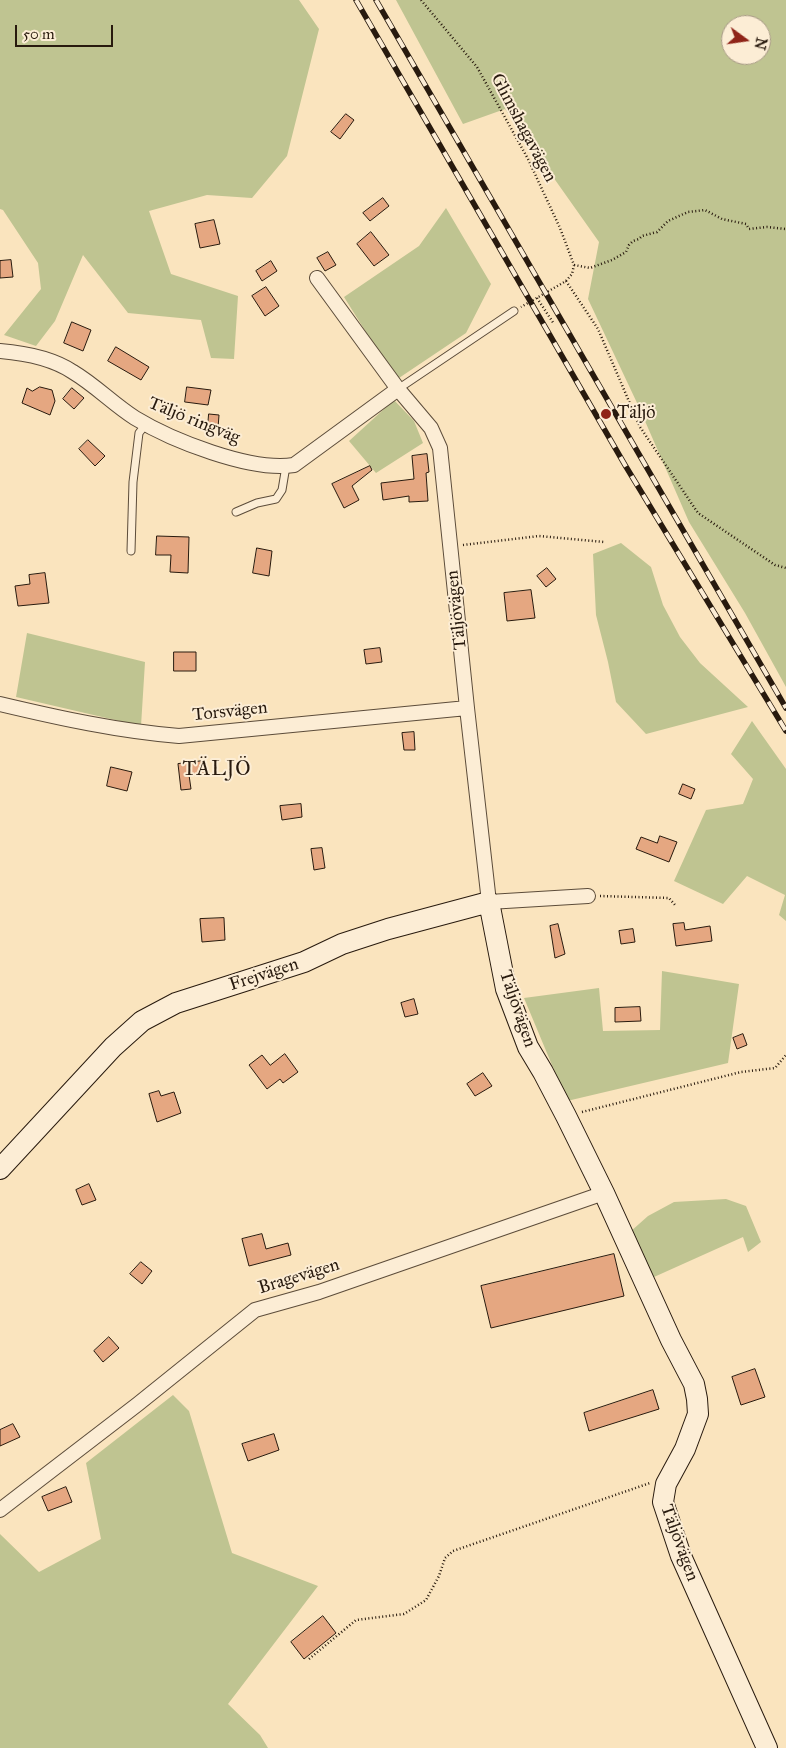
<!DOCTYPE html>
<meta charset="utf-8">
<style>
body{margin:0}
#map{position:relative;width:786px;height:1748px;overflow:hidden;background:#fae4be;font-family:"IM FELL Great Primer",serif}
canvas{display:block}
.north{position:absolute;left:721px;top:15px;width:50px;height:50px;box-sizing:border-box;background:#fcedd5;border:1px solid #a79985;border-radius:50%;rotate:104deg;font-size:14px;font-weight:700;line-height:20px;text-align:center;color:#281a0e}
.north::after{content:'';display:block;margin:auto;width:18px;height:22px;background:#8f2418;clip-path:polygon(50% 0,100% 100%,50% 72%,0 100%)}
.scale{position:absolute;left:15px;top:25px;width:98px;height:22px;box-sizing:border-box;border:2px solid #281a0e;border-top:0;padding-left:6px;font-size:15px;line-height:18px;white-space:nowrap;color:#281a0e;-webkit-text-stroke:4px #fcedd5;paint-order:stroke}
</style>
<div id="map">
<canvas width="786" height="1748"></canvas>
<div class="north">N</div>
<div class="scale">50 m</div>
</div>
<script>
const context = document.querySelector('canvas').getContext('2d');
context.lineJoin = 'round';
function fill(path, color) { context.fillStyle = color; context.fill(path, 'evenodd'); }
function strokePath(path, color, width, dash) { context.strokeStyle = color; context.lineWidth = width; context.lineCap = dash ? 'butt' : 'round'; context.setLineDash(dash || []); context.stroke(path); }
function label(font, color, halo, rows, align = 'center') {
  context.font = font + ' "IM FELL Great Primer",serif'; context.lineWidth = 4; context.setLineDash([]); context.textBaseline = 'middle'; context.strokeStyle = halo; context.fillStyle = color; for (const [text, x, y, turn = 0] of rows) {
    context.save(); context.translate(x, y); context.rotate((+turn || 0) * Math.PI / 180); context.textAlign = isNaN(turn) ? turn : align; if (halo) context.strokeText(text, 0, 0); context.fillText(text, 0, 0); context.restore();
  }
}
fill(new Path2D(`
 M0,0H299L319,29L287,156L252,198L207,195L149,211L171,274L238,296L234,359L211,358L201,320L128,313L83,255L55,321L36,346L4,335L41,289L38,263L3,210L0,209Z
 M396,0H786V687L745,613L689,522L638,405L588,299L599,242L505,109L463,124ZM731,25H761V55H731Z
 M446,208L491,284L466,333L396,380L344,297L419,246Z
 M394,400L414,421L423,443L376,473L349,441Z
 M621,543L651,567L663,605L680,637L700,663L748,707L646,734L616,702L608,662L596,615L593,554Z
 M27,633L145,662L141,726L16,697Z
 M752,721L786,769V921L779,915L785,895L747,876L723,904L674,881L706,810L743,804L753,779L731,754Z
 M662,971L739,984L728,1063L567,1101L524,998L599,988L603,1031L660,1030Z
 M726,1199L746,1206L761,1242L748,1252L743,1237L654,1277L630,1232L648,1216L674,1202Z
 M173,1395L189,1411L232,1553L318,1586L228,1704L260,1735L268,1748H0V1534L39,1572L101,1539L86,1463Z`), '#bfc491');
const building = new Path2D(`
 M346,114L354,120L340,139L331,132Z
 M383,198L389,206L370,221L363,213Z
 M214,220L220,244L200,248L195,224Z
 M371,232L389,255L374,266L357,244Z
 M328,252L336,265L325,271L317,258Z
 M11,260L13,277L0,278V261Z
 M271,261L277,271L262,281L256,271Z
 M266,287L279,306L265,316L252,296Z
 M72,322L91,330L83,351L64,343Z
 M116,347L149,367L141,380L108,361Z
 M40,387L52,390L55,401L50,415L22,403L27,388L32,391Z
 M187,387L211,390L208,405L185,402Z
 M72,388L84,398L74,409L63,399Z
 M209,414L219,415L218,428L208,427Z
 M88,440L105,456L95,466L79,449Z
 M427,454L429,472L426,473L428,501L409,502V496L383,500L381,483L414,479L412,456Z
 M370,466L372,470L352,486L359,500L344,508L332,484Z
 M157,536L189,537L188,573L170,572L171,555H156Z
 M257,548L272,551L269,576L253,573Z
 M547,568L556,579L546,587L537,576Z
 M45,573L49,603L18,606L15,586L30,584L29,575Z
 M531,590L535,618L507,621L504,593Z
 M380,648L382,662L366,664L364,650Z
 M174,652H196V671H174Z
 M414,732L415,750H404L402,733Z
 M203,761L205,773L189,775L191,789L181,790L178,764Z
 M111,767L132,772L127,791L107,786Z
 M683,784L695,789L691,799L679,794Z
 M301,804L302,817L282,820L280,806Z
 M660,836L677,842L669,862L636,849L641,837L657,843Z
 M322,848L325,868L314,870L311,849Z
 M224,918L225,940L202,942L200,919Z
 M684,923L685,930L710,926L712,941L676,946L673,924Z
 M558,924L565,954L555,958L550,926Z
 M633,929L635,942L621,944L619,931Z
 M414,999L418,1014L405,1017L401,1003Z
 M640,1007L641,1021L615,1022V1008Z
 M743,1034L747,1045L737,1049L733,1038Z
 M285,1054L298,1072L283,1083L280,1079L267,1089L249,1065L262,1055L270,1065Z
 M483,1073L492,1086L475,1096L467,1084Z
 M159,1091L161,1096L174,1092L181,1113L157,1122L149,1094Z
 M89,1184L96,1200L82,1205L76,1190Z
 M262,1234L266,1249L288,1243L291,1255L249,1266L242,1239Z
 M614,1254L624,1296L491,1328L481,1286Z
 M141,1262L152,1271L142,1284L130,1274Z
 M109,1337L119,1348L103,1362L94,1351Z
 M755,1369L765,1397L741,1405L732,1377Z
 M653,1390L659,1409L589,1431L584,1413Z
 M13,1424L20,1437L0,1446V1430Z
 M274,1434L279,1450L248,1461L242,1444Z
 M66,1487L72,1502L48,1511L42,1497Z
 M323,1616L336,1633L304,1659L291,1642Z`);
fill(building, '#e5a781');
strokePath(building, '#281a0e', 1);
const lane = new Path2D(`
 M398,389L514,311
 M236,512L257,503L276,499L282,490L286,466
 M131,551L133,482L139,433L146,424`);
const street = new Path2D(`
 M317,278L398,389L431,428L440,448L467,708L489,902L588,896
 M0,351C24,353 52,358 73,372C95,385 113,404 135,418C171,440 251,472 294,465L398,389
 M0,704C59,718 118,731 179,736L467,708
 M0,1510L138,1404L255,1310L319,1292L604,1193`);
const secondary = new Path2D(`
 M0,1169L113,1047L142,1021L176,1003L304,962L342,944L388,929L489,902L506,989L528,1047L543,1072L566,1116L604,1193L671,1340L694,1384L697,1399L698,1414L685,1449L666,1484L663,1502L681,1556L767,1748`);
strokePath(lane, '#5c4c3a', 9);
strokePath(street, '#5c4c3a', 16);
strokePath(secondary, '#281a0e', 22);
strokePath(new Path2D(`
 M421,0L477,67L528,159L560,228L574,265L572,274L566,281L521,307
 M574,265L590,268L612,260L626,252L629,245L633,241L639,239L642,236L657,232L668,221L688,212L705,210L722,219L746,224L749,229L767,227L786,229
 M566,281L598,329L640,427L698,513L775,565L786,568
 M537,298L554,324
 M463,545L539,536L604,542
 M600,896L669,898L675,905
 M582,1112L741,1072L775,1068L786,1055
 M309,1659L356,1620L404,1614L426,1600L439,1576L445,1558L453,1551L650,1483`), '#281a0e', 2.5, [1, 2.5]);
strokePath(lane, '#fcedd5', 7);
strokePath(street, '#fcedd5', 14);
strokePath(secondary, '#fcedd5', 20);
const rail = new Path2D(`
 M356,0L625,465L786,731
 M376,0L786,708`);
strokePath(rail, '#281a0e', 5.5);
strokePath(rail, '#fcedd5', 4, [11]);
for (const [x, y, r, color] of [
 [606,414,6,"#8f2418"]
]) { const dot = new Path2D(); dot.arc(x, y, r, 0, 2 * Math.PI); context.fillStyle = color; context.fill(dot); strokePath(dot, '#fcedd5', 2); }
label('18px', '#281a0e', '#fcedd5', [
 ["Glimshagavägen",523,128,62],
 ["Täljö ringväg",194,421,22],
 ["Täljövägen",457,610,-96],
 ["Torsvägen",230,712,-6],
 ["Frejvägen",264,975,-18],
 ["Täljövägen",517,1009,71],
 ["Bragevägen",299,1277,-17],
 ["Täljövägen",679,1543,70]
]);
label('18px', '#281a0e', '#fcedd5', [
 ["Täljö",617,414]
], 'left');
context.letterSpacing = '1px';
label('20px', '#281a0e', '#fcedd5', [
 ["TÄLJÖ",217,770]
]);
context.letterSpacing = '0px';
</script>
